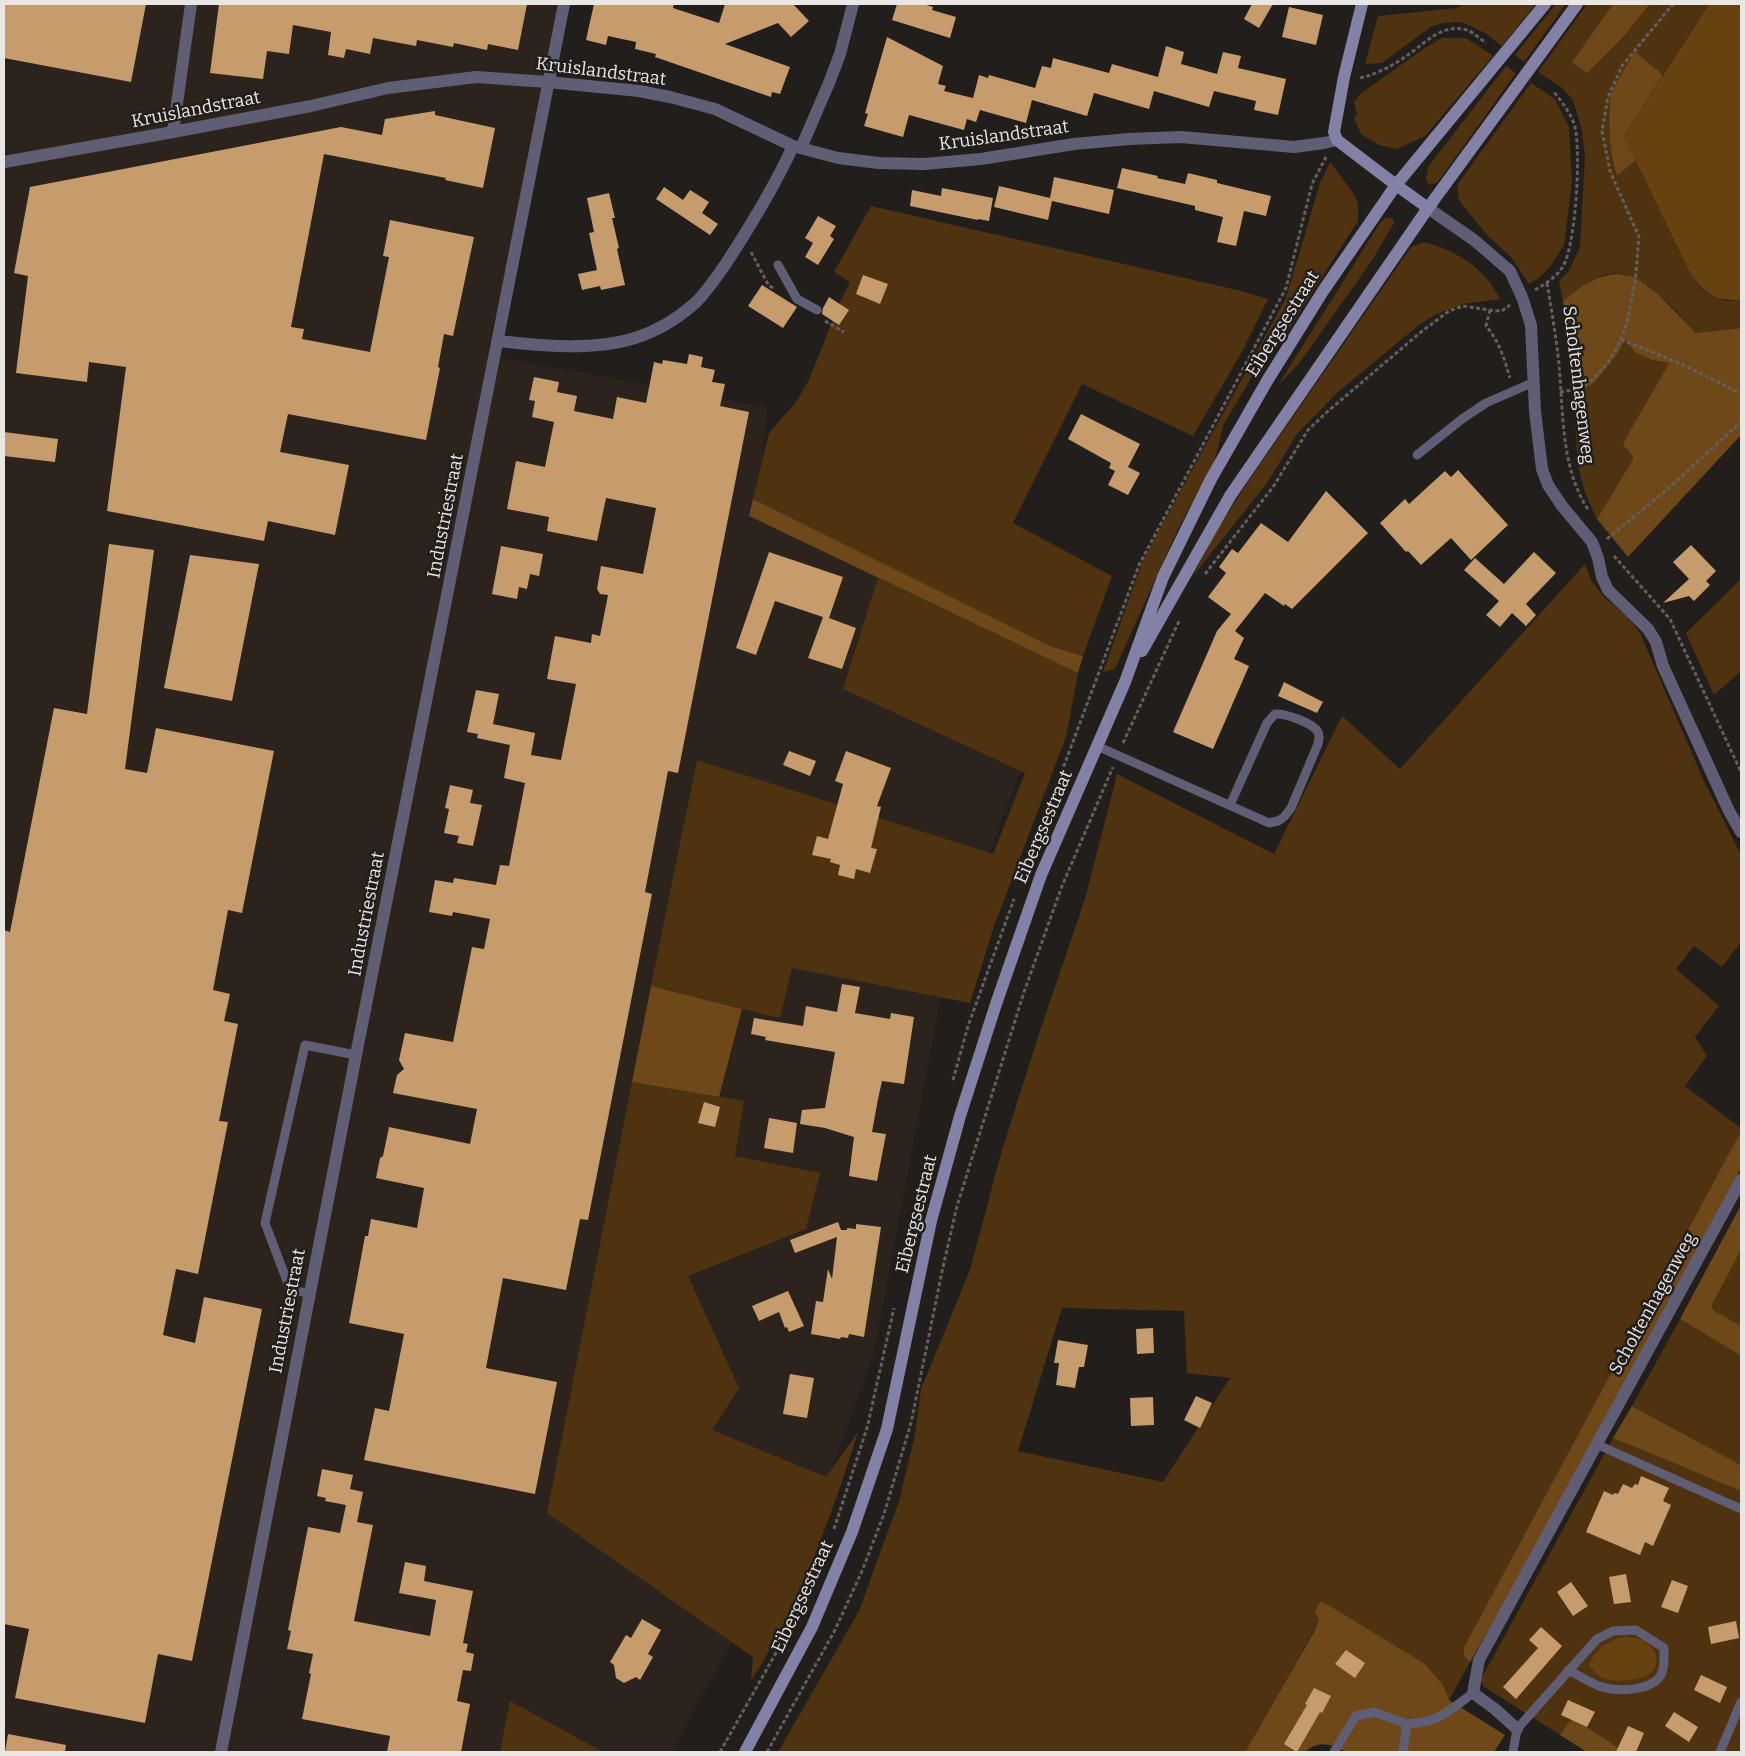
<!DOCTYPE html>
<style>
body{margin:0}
#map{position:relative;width:1745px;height:1756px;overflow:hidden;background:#221e1b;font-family:Bitter,serif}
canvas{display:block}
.frame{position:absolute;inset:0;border:5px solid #e9e6e4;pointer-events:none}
</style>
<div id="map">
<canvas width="1745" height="1756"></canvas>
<div class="frame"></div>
</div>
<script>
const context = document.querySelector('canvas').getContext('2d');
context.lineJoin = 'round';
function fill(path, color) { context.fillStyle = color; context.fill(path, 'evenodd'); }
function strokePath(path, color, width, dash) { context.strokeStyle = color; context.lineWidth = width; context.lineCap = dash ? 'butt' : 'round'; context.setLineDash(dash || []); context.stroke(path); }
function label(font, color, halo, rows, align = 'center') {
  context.font = font + ' Bitter,serif'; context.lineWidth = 5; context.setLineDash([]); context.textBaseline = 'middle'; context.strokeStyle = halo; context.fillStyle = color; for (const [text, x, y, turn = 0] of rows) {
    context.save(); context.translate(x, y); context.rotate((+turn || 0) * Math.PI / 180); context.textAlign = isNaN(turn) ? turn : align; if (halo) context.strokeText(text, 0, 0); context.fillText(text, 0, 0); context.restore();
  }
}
fill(new Path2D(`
 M4,4H564L487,355L767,407L758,493L1067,650L947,964L874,1353L831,1472L694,1709L673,1752H4Z`), '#2c241c');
fill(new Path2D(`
 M1464,4H1536L1502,46L1487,34L1471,26L1460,22L1444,23L1432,26L1382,63L1365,64L1378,16L1457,8Z
 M1556,4H1566L1524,62L1515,55Z
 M1587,4H1613L1572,62L1624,36L1650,4H1709L1663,75L1635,51C1628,64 1619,78 1613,92C1607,105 1612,162 1617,176L1636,160L1689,271L1701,289L1712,296L1727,301L1741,300V328L1696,333C1675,311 1637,262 1602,276C1587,281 1575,292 1563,301L1559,281L1569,271L1580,247L1585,157L1582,131L1573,100L1561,87L1538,72Z
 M1442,38H1466L1493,56L1425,136L1397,149L1379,145L1361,134L1354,118L1357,114L1354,102L1360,94L1425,48Z
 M1506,66L1516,73L1437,183L1429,185L1426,179L1428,167Z
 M1531,83L1555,99L1569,127L1572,182L1564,245L1550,267L1539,278L1529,284L1511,257L1486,234L1459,200L1457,185Z
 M1330,162L1354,194L1358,204V221L1289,329L1254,373L1224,424L1214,462L1177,531L1115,669L1103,672L1143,560L1286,298L1320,183Z
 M871,206L1237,290L1268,299L1243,350L1193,436L1082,384L1013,523L1112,576L1083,656L1050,646L753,499L769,433L796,402L808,382L841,300L850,282L834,272Z
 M1386,218H1393L1394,223L1371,262L1298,365L1278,385L1380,223Z
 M1424,242C1456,250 1486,269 1500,299L1463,304L1437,314L1419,325L1338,392L1297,434L1267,483L1193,576L1218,528L1252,476L1411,247Z
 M1625,338L1652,360L1669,363L1623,443C1625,450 1632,452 1633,459L1597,519C1588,501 1580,482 1578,461C1575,439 1577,417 1572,395L1595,382L1618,353Z
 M1585,564L1591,580L1603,596L1626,616L1640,633L1704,781L1741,855V942L1722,967L1694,946L1676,969L1719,1006L1695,1037L1707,1056L1685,1086L1741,1128V1131L1464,1647V1656L1470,1662L1449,1700L1443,1685L1320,1620L1245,1752H778L859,1611L899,1501L915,1435L921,1389L970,1270L1002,1150L1040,1031L1085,899L1117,774L1274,854L1342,716L1400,769ZM1062,1308L1184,1311L1187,1373L1230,1378L1163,1482L1018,1451Z
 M878,578L1078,673L1066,737L994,926L970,1003L792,968L780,1018L651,986L697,760L993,854L1025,773L843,689Z
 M1741,579V671L1714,695L1686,633Z
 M632,1082L744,1101L735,1156L820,1173L806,1229L688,1276L739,1388L712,1430L826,1477L858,1432C831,1518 800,1604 751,1681L753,1657L547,1513Z
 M1741,1250V1326L1713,1310L1712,1305Z
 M1680,1319L1741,1356V1465L1632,1406Z
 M1613,1438L1741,1491V1752H1625L1574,1720L1569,1722L1560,1735L1483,1686L1481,1679Z
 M510,1701L603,1752H500Z`), '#4f3310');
fill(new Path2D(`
 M1613,4H1650L1624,36L1587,73L1572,62Z
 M1635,51L1663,75L1624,136L1636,160L1617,176C1610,155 1607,117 1611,95C1613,87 1630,60 1635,51Z
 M1618,274L1635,277L1658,294L1696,333L1741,328V435L1628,557L1597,519L1633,459C1632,452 1625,450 1623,443L1669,363L1652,360L1635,352L1625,339L1618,353L1595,382L1572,395C1567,364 1568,332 1563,301C1581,287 1594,275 1618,274Z
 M753,499L1050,646L1083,656L1078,673L749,516Z
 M651,986L742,1009L719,1097L632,1082Z
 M1741,1131V1168L1523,1571L1470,1662L1464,1656V1647Z
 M1741,1205V1250L1712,1305L1713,1310L1741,1326V1356L1680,1319Z
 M1632,1406L1741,1465V1491L1613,1438Z
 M1320,1602H1323L1425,1664L1443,1685L1449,1700L1505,1735L1494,1752H1347C1330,1745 1321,1739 1305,1752H1245L1315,1630L1319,1620L1315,1611Z
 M1574,1719L1625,1752H1587L1560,1735L1569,1722Z`), '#6e4818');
fill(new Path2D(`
 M1709,4H1741V300C1713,301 1704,294 1689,271L1624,136Z
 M1622,1637C1627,1637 1633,1637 1637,1638C1653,1643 1664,1661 1650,1674C1640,1682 1612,1682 1601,1677C1597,1675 1593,1669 1589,1666C1595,1648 1605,1644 1622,1637Z`), '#67410f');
fill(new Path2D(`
 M4,4H146L131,82L4,58Z
 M219,4H527L518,50L488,44L487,50L454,43L453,47L417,40L416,46L373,38L370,54L346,49L344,58L328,55L331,32L293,25L289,54L267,51L263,79L210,73Z
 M594,4H674L673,8L719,23L725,4H793L809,21L791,37L778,23L725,44L790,67L780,94L772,92L771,97L655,57L656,54L635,49L636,42L608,36L606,45L586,40Z
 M897,4H923L933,7L932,10L956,17L950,38L892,20Z
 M1252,4H1273L1259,28L1244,19Z
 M1289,7L1323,15L1316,45L1282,37Z
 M887,37L943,66L938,84L946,86L944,91L973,98L979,75L988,78L989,75L1035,88L1042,66L1051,68L1053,58L1109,73L1112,64L1158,77L1166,46L1184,52L1181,64L1217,74L1223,52L1241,56L1238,68L1286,79L1278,115L1254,110L1256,101L1214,91L1209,107L1154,91L1149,109L1094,93L1087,116L1032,100L1026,123L980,110L976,122L967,119L964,130L909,115L903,137L864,126L868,114L865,113Z
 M435,111V115L495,128L483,188L445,180L446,178L324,154L291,327L304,329L302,339L370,352L389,257L383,256L390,220L474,237L453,336L444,334L438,367L440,368L426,440L288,414L280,452L349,465L335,535L268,521L264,541L107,511L126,367L89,362L87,382L16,373L28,276L14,273L30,187L341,127L382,135L385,119Z
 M1122,168L1158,176L1157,178L1185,184L1188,173L1217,180V183L1271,196L1266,216L1244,211L1236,246L1217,242L1223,217L1195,210V206L1117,188Z
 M1054,177L1114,190L1109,214L1052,201L1048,220L994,207L999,186L1050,198Z
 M664,187L683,200L690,190L709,202L702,213L718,224L710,235L656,199Z
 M942,188L993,198L989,221L978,219V220L910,206L912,190L941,196Z
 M609,193L615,218H612L619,248L617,249L625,285L601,290L600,286L582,290L578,274L597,270L589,233L594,232L587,198Z
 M818,216L836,226L830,236L834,239L818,265L805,257L813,243L805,238Z
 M863,275L888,284L880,304L856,294Z
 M762,285L797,307L783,328L748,306Z
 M829,297L849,310L839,325L822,314L823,308Z
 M689,354L703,357L701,367L715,370L712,382L725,384L720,406L749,412L678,773L668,771L645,892L652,894L588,1220L580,1219L566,1290L503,1278L486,1368L557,1382L535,1494L364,1460L375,1408L389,1411L404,1334L349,1323L365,1236H368L371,1219L417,1228L424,1188L376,1178L380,1158L383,1156L389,1127L470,1144L477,1109L393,1093L397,1075L404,1069L399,1060L405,1033L453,1042L472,947L484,949L490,919L453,912L452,916L429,912L435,880L453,883L454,878L496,885L500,865L509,866L525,783L504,778L510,745L477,738L478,734L467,732L476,690L499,694L493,724L535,733L531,755L561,760L576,684L547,679L555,636L591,643L592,634L600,636L608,595L600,594L597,589L601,566L643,574L656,508L606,498L597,541L547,531L549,517L507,509L516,461L545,467L554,422L532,417L535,401L529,400L534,377L559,382L557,392L577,396L574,411L613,419L617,397L646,403L654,362L662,364L663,360L687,364Z
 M1081,414L1140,444L1128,467L1140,473L1128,495L1108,485L1115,471L1109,468L1111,463L1068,439Z
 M4,432L58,439L55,462L4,456Z
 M1458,470L1508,525L1471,560L1451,538L1421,565L1408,551L1406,552L1380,523L1405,499L1409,504L1445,471L1451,477Z
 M1326,491L1368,533L1292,609L1285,604L1284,606L1265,593L1235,631L1244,638L1234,659L1249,666L1213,749L1173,732L1217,631L1231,614L1208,597L1226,573L1219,567L1232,549L1238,553L1261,523L1288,542Z
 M109,544L154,550L125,769L147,773L156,728L274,751L242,913L228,910L213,990L230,994L224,1021L238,1024L219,1121L228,1122L198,1274L176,1269L163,1335L195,1343L204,1297L262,1309L192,1661L158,1654L145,1723L15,1698L29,1629L4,1624V930L10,932L54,708L87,714Z
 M1691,545L1716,571L1706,581L1710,585L1694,601L1689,596L1663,603L1689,579L1673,562Z
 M501,546L543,554L539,576L530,574L527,589L519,587L517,599L492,594Z
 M769,552L843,577L829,618L856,628L842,669L808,658L823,617L775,601L756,655L736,648Z
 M1534,552L1556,573L1526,604L1536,615L1526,626L1512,613L1500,627L1486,615L1499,601L1464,570L1475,558L1504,584Z
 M190,555L259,564L232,701L164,688Z
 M1284,682L1323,702L1317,713L1278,696Z
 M789,751L816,761L810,776L783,765Z
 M846,751L891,768L877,806L881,807L871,848L877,849L870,873L856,869L854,879L838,875L840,865L830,862L831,859L812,855L817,836L828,839L843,784L835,781Z
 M450,785L473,790L470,803L482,805L473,846L457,843L459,836L444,833L449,809L445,808Z
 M842,984L860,987L855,1013L890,1019L891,1013L914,1017L904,1084L882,1081L878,1099L872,1132L886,1134L877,1181L849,1176L854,1137L825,1128L800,1124L802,1110L825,1108L835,1052L765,1040L766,1037L751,1034L754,1018L803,1026L806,1006L837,1012Z
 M704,1102L720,1107L715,1127L698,1123Z
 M769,1118L797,1123L793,1153L764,1148Z
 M838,1222L841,1230H847V1228L856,1229V1224L881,1227L864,1337L849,1334L848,1338L841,1337L840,1339L811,1334L816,1301L823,1302L828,1269L832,1279L837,1237L795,1253L790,1240Z
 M788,1291L804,1326L789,1332L787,1327L785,1328L779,1312L759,1321L752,1306Z
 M1153,1328L1154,1353L1137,1354L1136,1329Z
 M1058,1340L1088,1345L1084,1367H1079L1075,1388L1056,1385L1059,1363H1054Z
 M790,1374L814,1378L807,1418L783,1414Z
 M1196,1396L1212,1403L1200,1428L1184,1420Z
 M1153,1397L1154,1425L1131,1426L1130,1398Z
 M322,1469L353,1475L350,1489L363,1492L357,1522L373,1525L354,1621L430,1636L436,1600L399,1593L405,1562L426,1566L424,1581L473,1591L463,1643L468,1644L466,1652L474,1654L471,1671L463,1670L457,1701L470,1704L461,1752H387L390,1736L302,1719L311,1674L309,1673L313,1654L287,1649L291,1631L288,1630L308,1527L340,1533L346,1505L325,1501L326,1498L317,1496Z
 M1641,1476L1669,1488L1663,1501L1671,1505L1653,1546L1645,1542L1640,1555L1586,1532L1604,1491L1613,1495L1614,1493L1618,1494L1623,1484L1632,1488L1635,1484L1638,1485Z
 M1626,1574L1631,1602L1614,1604L1609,1577Z
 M1672,1580L1688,1586L1678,1613L1661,1607Z
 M1571,1582L1588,1606L1573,1616L1557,1592Z
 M642,1619L661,1630L648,1654L653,1657L640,1680L636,1677L624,1683L616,1678L614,1665L610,1662L626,1635L631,1638Z
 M1736,1621L1739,1638L1711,1644L1708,1627Z
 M1541,1627L1562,1646L1516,1699L1503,1687L1538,1648L1529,1640Z
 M1346,1650L1365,1663L1355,1678L1335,1664Z
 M1701,1675L1727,1687L1720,1703L1694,1690Z
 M1314,1688L1331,1696L1322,1713L1320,1712L1297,1752L1284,1744L1307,1705L1305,1704Z
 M1568,1700L1595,1712L1587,1727L1561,1715Z
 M1674,1712L1698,1727L1689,1742L1665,1726Z
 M1628,1726L1644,1733L1636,1752H1616Z
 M8,1734L66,1745L65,1752H5Z`), '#c79c6c');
strokePath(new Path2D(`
 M1360,78C1377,74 1394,65 1408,55C1426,42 1443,23 1467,30C1473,32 1480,39 1486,43
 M751,252L769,286L774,288
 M1547,283C1551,307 1555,331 1558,355C1564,408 1559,466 1589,511
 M1535,290C1545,284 1555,278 1562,268C1576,248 1581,152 1575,127C1571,113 1562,102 1553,91
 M1490,310L1486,326C1499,341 1504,358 1510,378
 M825,321L844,332
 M1621,340C1662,355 1703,373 1741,394
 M1560,392L1580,389L1593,379L1608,363L1621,340L1626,326L1635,283L1639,237L1610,171L1602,131L1608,97L1622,66L1673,4
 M1607,539L1670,487L1741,422
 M1614,556L1670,619L1741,772
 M1205,574L1273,487L1308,430L1327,412L1421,332L1449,311L1463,306L1496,311L1503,310L1510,305
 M1123,743L1180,619
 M1034,846L1139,565L1286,288L1312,184L1326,157
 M953,1080L968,1026L1014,899
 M834,1529L867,1428L894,1308
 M720,1752L794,1621L809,1588
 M767,1752L835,1630L862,1571L884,1514L911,1423L943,1267L957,1206L1024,992L1062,886L1113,767`), '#625f5c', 3, [4, 2.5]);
strokePath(new Path2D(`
 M778,265L797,299L817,310
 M1417,455L1462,419L1486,403L1534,382
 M1097,746L1269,823L1278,821L1284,817L1291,808L1318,744C1319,739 1320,736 1318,732C1313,723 1285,713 1275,714L1267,723L1230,805
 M310,1294L290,1289L265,1223L305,1045L356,1055
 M1596,1444L1741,1509
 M1407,1724C1438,1723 1449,1711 1473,1693
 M1334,1752L1356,1716L1374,1712L1407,1724L1403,1752
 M1513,1752L1517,1729L1597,1639L1613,1631L1636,1630L1664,1648C1664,1656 1665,1667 1661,1675C1650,1692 1616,1692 1599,1686C1589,1682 1578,1675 1568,1670
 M1720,1752L1741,1702`), '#5f5e75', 9);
strokePath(new Path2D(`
 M173,132L191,4
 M801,148L829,83L840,54L853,4
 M1428,208L1474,240L1510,271L1522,297L1531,325L1535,411L1542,469L1548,485L1562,506L1592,542L1598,558L1602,577L1608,590L1648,629L1656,642L1663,666L1729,811L1741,832
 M499,341C540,346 594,351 635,338C657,331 677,319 694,304C707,292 717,276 727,262C751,225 775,186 793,146
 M1517,1729L1495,1709L1473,1693L1479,1660L1741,1180
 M221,1752L356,1055L564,4`), '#5f5e75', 12);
strokePath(new Path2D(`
 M4,162L173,132L311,106L388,88L476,77L548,82L639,91L670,97L715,109L793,146L838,158L879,163L924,164L981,159L1074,144L1129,139L1181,137L1294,147L1324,143L1337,140`), '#5f5e75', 12);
strokePath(new Path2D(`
 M1362,4L1344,77L1334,132L1337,140L1396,185L1428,208
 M1142,651L1230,496L1428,208L1577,4
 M745,1752L812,1627L852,1532L887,1429L931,1221L960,1116L996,1004L1041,875L1125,682L1163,577L1211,479L1267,381L1323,291L1396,185L1545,4`), '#8382a6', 12);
label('18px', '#e9e6e4', '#221e1b', [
 ["Kruislandstraat",601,72,7],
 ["Kruislandstraat",196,110,-11],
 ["Kruislandstraat",1004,136,-8],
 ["Eibergsestraat",1283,324,-58],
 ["Scholtenhagenweg",1578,385,83],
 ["Industriestraat",446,516,-79],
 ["Eibergsestraat",1044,827,-67],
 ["Industriestraat",367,914,-79],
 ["Eibergsestraat",917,1214,-76],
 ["Scholtenhagenweg",1653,1304,-61],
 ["Industriestraat",288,1311,-79],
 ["Eibergsestraat",803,1597,-65]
]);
</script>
